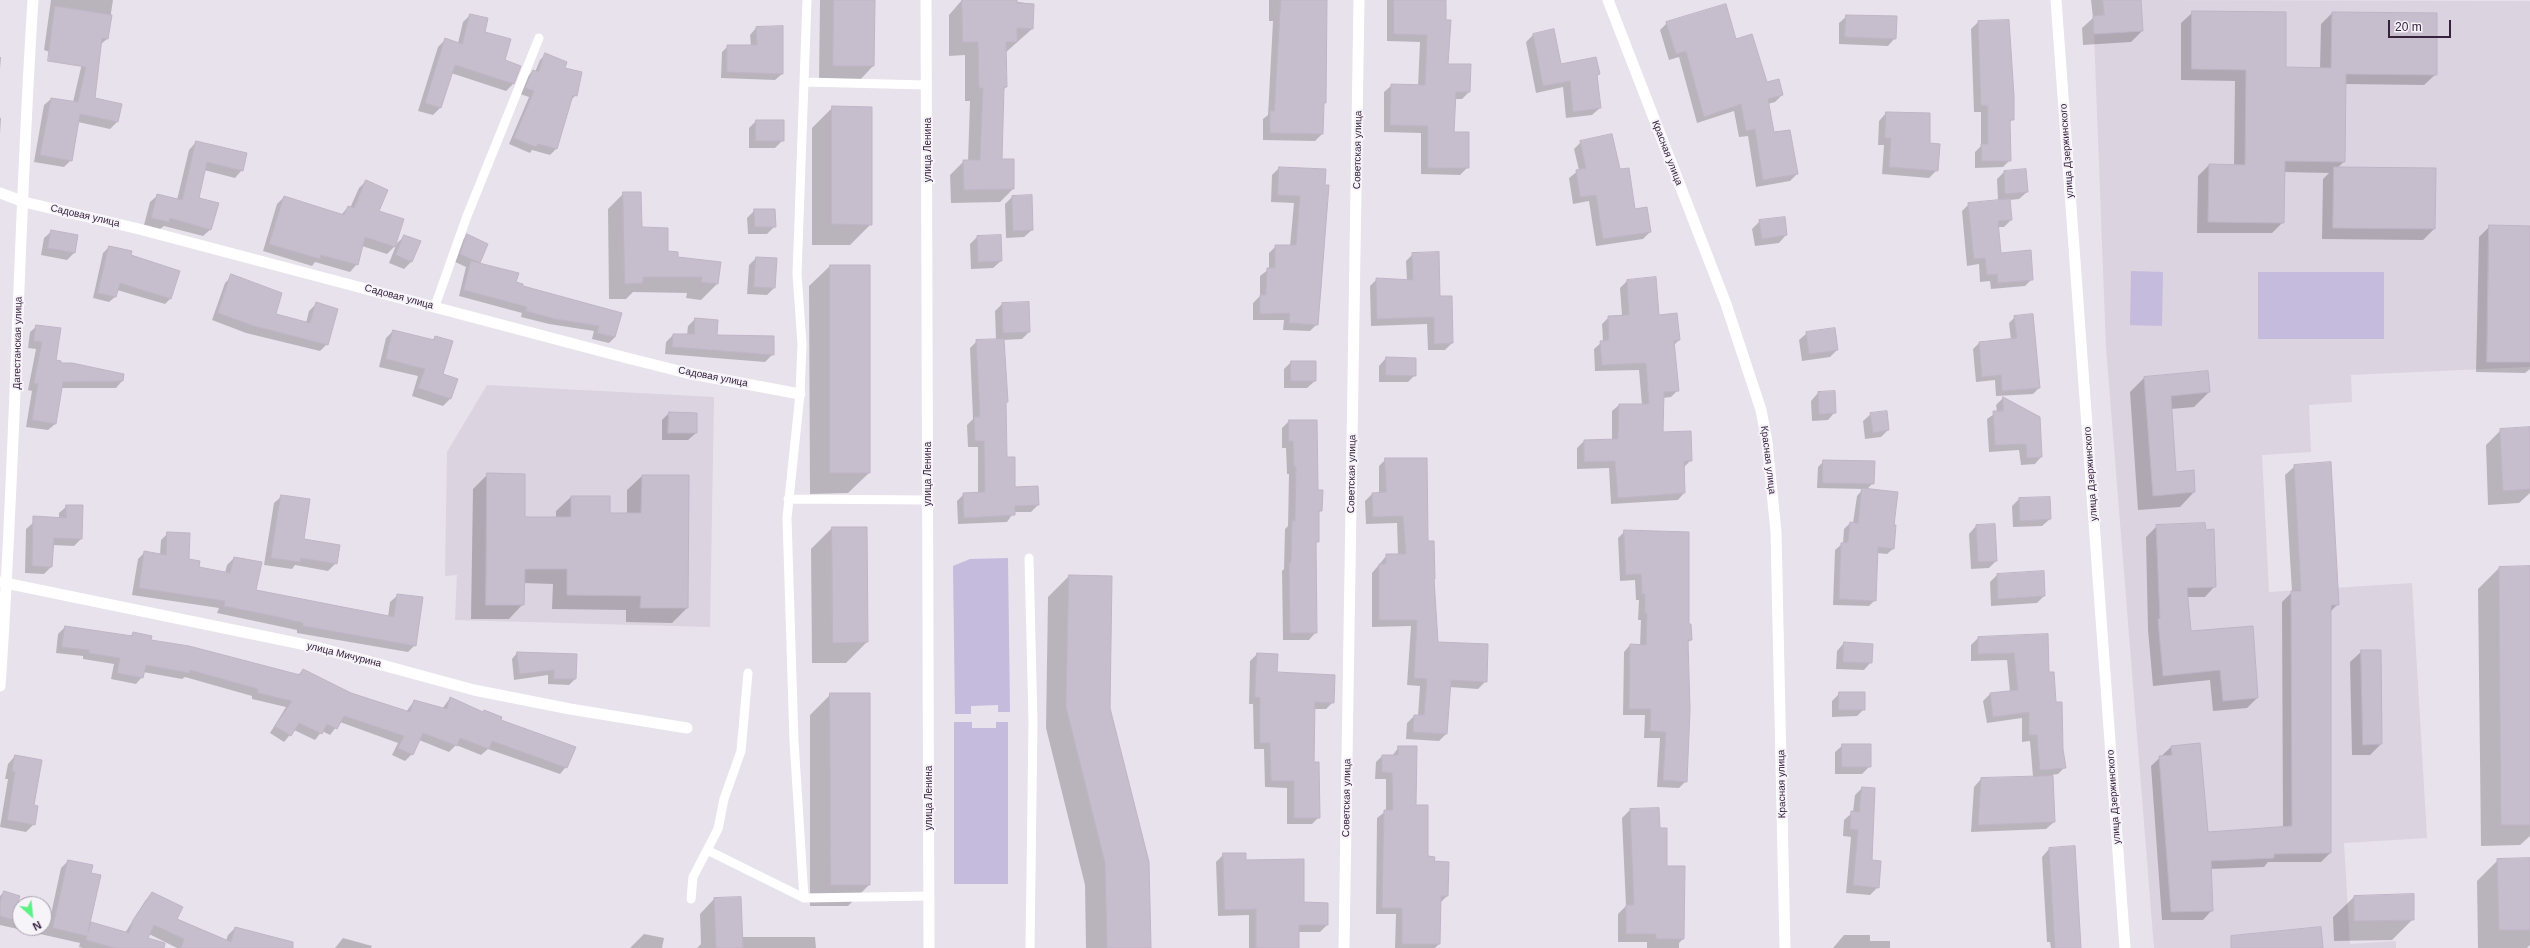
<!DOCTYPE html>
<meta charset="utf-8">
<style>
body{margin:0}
#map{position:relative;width:2530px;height:948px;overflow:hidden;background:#e8e2ec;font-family:Arial,sans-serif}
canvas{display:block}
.north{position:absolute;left:12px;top:896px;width:40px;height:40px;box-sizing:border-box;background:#f6f3f9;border:1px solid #a99fae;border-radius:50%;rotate:153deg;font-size:11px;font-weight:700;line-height:16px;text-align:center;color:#36223d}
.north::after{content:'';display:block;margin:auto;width:14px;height:18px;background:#5bf183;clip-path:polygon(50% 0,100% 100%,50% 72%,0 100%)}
.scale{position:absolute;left:2388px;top:20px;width:63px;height:18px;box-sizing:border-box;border:2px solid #36223d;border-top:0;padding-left:5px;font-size:12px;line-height:14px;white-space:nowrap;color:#36223d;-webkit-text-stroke:3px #f6f3f9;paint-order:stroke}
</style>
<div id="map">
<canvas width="2530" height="948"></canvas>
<div class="north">N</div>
<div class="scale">20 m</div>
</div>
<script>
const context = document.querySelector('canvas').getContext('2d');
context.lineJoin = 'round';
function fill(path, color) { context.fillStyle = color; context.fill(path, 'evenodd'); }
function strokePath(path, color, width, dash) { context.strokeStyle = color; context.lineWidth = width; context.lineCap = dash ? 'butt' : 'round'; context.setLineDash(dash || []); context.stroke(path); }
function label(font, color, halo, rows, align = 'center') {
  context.font = font + ' Arial,sans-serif'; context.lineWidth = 4; context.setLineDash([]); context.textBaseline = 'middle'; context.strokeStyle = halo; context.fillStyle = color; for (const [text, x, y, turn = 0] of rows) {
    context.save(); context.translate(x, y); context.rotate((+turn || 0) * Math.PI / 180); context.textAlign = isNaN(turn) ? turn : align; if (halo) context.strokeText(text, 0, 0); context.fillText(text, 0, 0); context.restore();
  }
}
fill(new Path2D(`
 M2141,0L2530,1V367L2351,375L2352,402L2309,405L2311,452L2262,455L2269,592L2412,583L2427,838L2344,843L2350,944L2396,941V948H2154L2106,347L2094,34L2143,31Z
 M487,385L714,397L710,627L455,620L457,575L445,576L447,452Z`), '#dbd3e0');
fill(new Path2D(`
 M2131,271L2163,272L2162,326L2130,325Z
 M2258,272H2384V339H2258Z
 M1008,558L1010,712H998V705L971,706V714H955L953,566L970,559Z
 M954,722H972V728H996V722H1008V884H954Z`), '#c5bbdd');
fill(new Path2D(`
 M51,0H113L107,39L100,45L94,99L121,104L117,122L110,129L78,122L71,160L64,167L34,162L44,105L51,99L73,102L82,63L44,50Z
 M820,0H874L873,66L859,81L819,80Z
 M962,0H1004L1033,4L1032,29L1005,53L1006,87L1003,90L1001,160L1013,189L1000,202L951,203L950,175L964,161H968L970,101H965V55L949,56V15Z
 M1269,0H1326L1322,134L1315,141L1263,140V119L1268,115L1273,21H1269Z
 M1387,0H1445L1447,65L1469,92L1462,99H1454L1453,133L1468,167L1460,175L1421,174V133L1384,132V92L1392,85L1418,86L1420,42L1387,41Z
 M2091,0H2140L2142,31L2131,42L2083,45L2082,28L2093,18Z
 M2193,12L2285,68L2320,69L2321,24L2332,13L2436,14V74L2424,85L2345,84L2344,162L2337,168L2435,169L2434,229L2423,240L2322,239L2323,179L2329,173L2284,172L2283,222L2272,233H2197L2198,176L2209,165H2234L2235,81L2181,80V23Z
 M470,15L504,61L520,66L513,84L506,91L451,73L440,108L433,115L418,111L438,47L446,39L458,43L463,22Z
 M1847,16L1895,38L1888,46L1839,44V23Z
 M2008,21L2010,66H2012L2013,119L2009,123L2010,160L2003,167L1975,168V152L1981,146V112H1974L1971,29L1978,22Z
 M1667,23L1736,40L1766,83L1782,95L1775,102L1768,104L1773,134L1797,174L1790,181L1756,187L1748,136L1739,137L1734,111L1697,123L1679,57L1669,60L1660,30Z
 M782,27V74L775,80L721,78L722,52L728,46H751L750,35L756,28Z
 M1553,31L1560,65L1599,74L1596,76L1600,108L1592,115L1566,118L1563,87L1536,93L1526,42L1533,35Z
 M546,54L563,69L576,95L570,101L556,149L550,155L532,150L530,153L509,144L529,97L520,94L527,77L533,71L535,72L540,60Z
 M0,57H1L0,69Z
 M833,107L871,224L850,245H812V128Z
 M1886,113L1937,170L1929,178L1882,174L1884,145H1878L1879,121Z
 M0,118H1L0,134Z
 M756,121L783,140L775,148H749V128Z
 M196,142L242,170L235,178L204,170L198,199L211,229L203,236L164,226L160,229L144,225L150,202L158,195L177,200L189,150Z
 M1581,142L1619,170L1634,210L1650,232L1643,239L1596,246L1589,201L1573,204L1569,178L1579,170L1574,149Z
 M1279,168L1328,186L1321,291L1317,324L1310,331L1283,330L1284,320H1253V303L1260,296V276L1269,269V253L1276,246H1290L1294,203L1271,202L1272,175Z
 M2025,170L2027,192L2019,199L2009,200L2011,220L2004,227H1998L2001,254L2032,279L2025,286L1991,289L1990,281L1980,282L1979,264L1967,266L1962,211L1969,204L1998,201L1997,179L2004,172Z
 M366,181L394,247L387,254L362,246L357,264L350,272L315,262L312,266L263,251L277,204L284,197L341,215L348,207L350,208L359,188Z
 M624,193L641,228L667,252L677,258L720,263L717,284L701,300L686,298L687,293L633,292L626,299H609L608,209Z
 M1012,197L1032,230L1024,237L1006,238L1005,204Z
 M755,210L775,226L767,234H748L747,218Z
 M1784,218L1786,235L1779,243L1755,246L1752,229L1760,221Z
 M2490,226L2530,227V369L2525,373L2476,372L2479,237Z
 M52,231L74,253L67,260L41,255L44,238Z
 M467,235L478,263L522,287L621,314L615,337L609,343L592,339L594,331L549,324L521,317L522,313L459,296L466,267L453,261L460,243Z
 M405,236L412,261L404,269L389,263L397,243Z
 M977,237L1001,261L993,268L971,269L970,244Z
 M109,247L130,256L171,298L165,304L117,290L115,297L109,302L93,298L103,253Z
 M1413,254L1440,297L1452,343L1445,350H1428L1427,324L1371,326L1370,286L1377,279L1407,281L1406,261Z
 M756,258L776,259L774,288L767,295L747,294L749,265Z
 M830,266L869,473L848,493L810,494L809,286Z
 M232,276L274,315L306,323L309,311L316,304L327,344L320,351L246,333L212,320L225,283Z
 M1627,281L1679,340L1674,345L1678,390L1671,397L1662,398V433L1691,460L1684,467V493L1678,500L1611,504L1609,468L1577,469V448L1584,441H1612V411L1619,405H1642L1639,370L1595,371L1594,349L1603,341L1602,324L1609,317L1622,316L1620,288Z
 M1002,304L1029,332L1022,339L1003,340L1006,458L1014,488L1038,505L1031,512H1014L1007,522L958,524L957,501L964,494H978V447H968L967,425L973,419L970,348L977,341L996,340L995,311Z
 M2015,317L2039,388L2033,394L1996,396L1995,380L1976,382L1973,349L1979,343L2011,340L2009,323Z
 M695,319L716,336L773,354L765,362L665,354L666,342L673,335H687L688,326Z
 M37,326L55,361L60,364L122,381L116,388H61L55,424L48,430L26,427L32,391L28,390L36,349L28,348L30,332Z
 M393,331L432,340L436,337L441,375L451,398L443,406L412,396L418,376L379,367L386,338Z
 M1807,333L1837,350L1830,357L1802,361L1799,340Z
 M1386,358L1415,375L1408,382H1379V366Z
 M1291,362L1315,381L1307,388H1284V369Z
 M2144,378L2209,392L2194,407L2171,409L2175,473L2194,492L2180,507L2138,510L2130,392Z
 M1818,393L1835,412L1828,420L1812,421L1811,401Z
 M2003,398L2040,417L2041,457L2035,464L2021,465L2019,450L1989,452L1987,419L1997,412L1996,405Z
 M669,413L696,433L688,440H662V420Z
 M1871,414L1888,430L1881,437L1865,439L1863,421Z
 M1289,421L1317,491L1321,510L1318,514V541L1315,544L1316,632L1309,640H1283L1282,571L1284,569L1285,529L1288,526L1289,474H1287L1286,448H1282V428Z
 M2530,428V493L2519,503L2488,505L2486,445L2501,430Z
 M1386,459L1427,542L1434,579L1437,642L1486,681L1478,689L1449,687L1446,734L1439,741L1406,739L1407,723L1414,716H1418L1420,686L1407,685L1411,626L1372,627V573L1387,555H1398L1397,523L1366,524L1365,501L1372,494L1379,493V466Z
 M1824,461L1873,483L1866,490L1893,526L1894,548L1887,554L1877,553L1875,600L1869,606L1833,605L1835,550L1843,543L1844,529L1850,523H1853L1857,496L1863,489L1817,488L1818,467Z
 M2295,466L2338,604L2330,612V853L2321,862H2268L2264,867L2210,869L2212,910L2203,920H2162L2151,766L2171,747L2207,833L2283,828L2282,602L2292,592L2285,475Z
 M488,474L524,518H556V511L571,497L609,514H627V490L642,476L687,608L672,623L626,622V610L552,609L553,584L524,583L523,604L509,619H471L473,489Z
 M282,496L302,540L336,563L328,571L295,565L292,569L264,565L274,503Z
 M2019,499L2050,519L2042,526L2013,527L2012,506Z
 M67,506L81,539L74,546L52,545L51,567L44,574L25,573L26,529L34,522L59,520V513Z
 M1976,526L1996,561L1989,568L1971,569L1969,534Z
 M2157,526L2215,586L2205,597H2187L2190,632L2257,698L2247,708L2213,711L2210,680L2153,686L2148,630L2146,537Z
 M832,528L867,642L846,663H812L811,549Z
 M1625,531L1688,625L1691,640L1687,643L1686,781L1679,788L1657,787L1660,738H1644L1645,715H1623L1624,652L1630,645L1640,646L1641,620H1638L1639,600H1636L1635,580L1620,581L1618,538Z
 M168,533L188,560L198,568L225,573L227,565L234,558L255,590L388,617L390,602L398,595L415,645L408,652L297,633V630L217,613L219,608L132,595L138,559L145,552L160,555L161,540Z
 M2530,567V836L2520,845L2481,846L2478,589L2499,568Z
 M1997,575L2044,596L2037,603L1991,606L1990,582Z
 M1069,576L1109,708L1150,948H1086L1085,885L1046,728L1048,597Z
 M65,627L130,637L133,633L150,641L297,676L303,670L351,693L406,712L414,701L442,709L450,698L499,720L566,767L560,774L488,749L481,755L456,745L449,752L419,740L412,754L405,761L392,755L398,743L340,722L330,735L322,731L315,740L294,730L284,742L270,733L286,707L252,699V696L185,677L182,679L143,672L142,677L136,684L111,679L114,664L83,659V656L56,653L58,634Z
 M2047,635L2048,673L2056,703L2065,767L2058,774L2052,775L2054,822L2046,829L1971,832L1974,787L1981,779L2033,777L2030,741L2022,742V718L1987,723L1983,701L1990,694L2010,692L2007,660L1971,661V645L1978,638Z
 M1844,643L1871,662L1864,670L1836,669L1837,651Z
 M2362,651H2380L2381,744L2370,755H2352L2350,662Z
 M517,653L576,655L575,679L569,685L548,684V675L514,680L512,659Z
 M1257,654L1276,673L1333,702L1326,709H1314L1313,763L1319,817L1312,824H1287V788L1265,787L1264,749H1254L1253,704H1249L1250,661Z
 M1840,693L1864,709L1857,716L1832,717V701Z
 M831,694L869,885L848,906H810V715Z
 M1843,745L1870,766L1862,774H1835V752Z
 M1399,747L1427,857L1433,862L1447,896L1441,902L1439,944L1435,948H1395L1396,914H1376L1377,818L1386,811V779H1375L1376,762L1382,756H1392Z
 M15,756L33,806L34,824L26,832L0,827L8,779H5L8,764Z
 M1862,788L1871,861L1878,887L1870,895L1846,893L1851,837L1843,836L1844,820L1853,812L1855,795Z
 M1630,810L1659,829L1683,939L1679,943V948H1647V942H1618V914L1626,906L1622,818Z
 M2049,849L2080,948H2051L2050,942H2047L2042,857Z
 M1224,854L1245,861L1303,903L1327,925L1320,932H1298V948H1249V915L1218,916L1216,862Z
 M2530,859V945L2527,948H2478L2477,881L2498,860Z
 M68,861L90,873L89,923L125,933L145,901L152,894L175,920L226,941L228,935L235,928L278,948H177L149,934L142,948H83L79,947L80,943L0,925V896L4,892L20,904V928H44V912L51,914L61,868Z
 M2354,897L2413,919L2392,940L2334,941L2333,917Z
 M714,899L742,937H815L816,948H697L701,944L700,914Z
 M644,934L664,938L662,948H630Z
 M1844,935H1870V941H1890V948H1833Z
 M343,938L372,946L371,948H335Z`), '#0003');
const building = new Path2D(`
 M834,0H875L874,66H833Z
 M962,0H1017V3L1034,4L1033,29L1017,28V42H1006L1007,87H1004L1002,159H1014V189L964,190L963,160H980L983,88H979L978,42H963Z
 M1281,0H1327L1326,103H1324L1323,134L1270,133V111H1274Z
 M1394,0H1446V20H1451L1448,64H1471L1470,92H1456L1454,132H1469V168H1428V126L1390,125L1391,84L1425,85L1427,35L1394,34Z
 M2103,0H2141L2143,31L2094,34L2093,16L2104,15Z
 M1726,4L1736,39L1752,34L1767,82L1779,79L1783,95L1768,99L1774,132L1790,130L1798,174L1763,180L1755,129L1746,131L1741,104L1704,117L1686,51L1676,54L1666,22Z
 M55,6L112,15L108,39L102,38L95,98L122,104L118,122L80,114L72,161L40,155L51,98L78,102L86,67L48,61Z
 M2192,11L2286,12V67L2331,68L2332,12L2437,13V75L2346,74L2345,162L2285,161L2284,223L2208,222L2209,164L2245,165L2246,70L2192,69Z
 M470,14L488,18L485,32L511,39L505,60L521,66L514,84L455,65L441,108L425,103L445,38L462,44Z
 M1846,15L1897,16L1896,39L1845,37Z
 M2009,20L2014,96V120H2010L2011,161H1982L1981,144H1988V106L1981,105L1978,21Z
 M783,26V74L727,72V45H757L756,27Z
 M1554,29L1561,64L1596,57L1600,74L1597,75L1601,108L1573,112L1570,81L1543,86L1533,34Z
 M545,53L567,62L565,68L582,72L577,96L573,95L557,149L538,144L536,147L514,138L534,91L525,88L533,70L538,72Z
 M832,106L872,107V225L832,224Z
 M1886,112L1930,113V143L1940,144L1938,171L1889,167L1891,138H1885Z
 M756,120H784V141H756Z
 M1612,134L1620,169L1629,168L1635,209L1647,207L1651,232L1603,239L1596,195L1580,197L1576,170L1586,168L1580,141Z
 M196,141L247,153L243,171L207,162L199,198L219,203L211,230L170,218L169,222L151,218L157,194L182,200Z
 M1279,167L1326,169L1325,185H1329L1318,325L1289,323L1290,313L1260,314V295H1266L1267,268H1275V245H1296L1300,196L1278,195Z
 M2334,167L2436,168L2435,229L2333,228Z
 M2026,169L2028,192L2005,194L2004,171Z
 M366,180L388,190L379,211L404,219L395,247L365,237L358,265L321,255L320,259L269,244L284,196L344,215L348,206L354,208Z
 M623,192H641L642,227L668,228V251L678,252V257L721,262L718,284L701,282L702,277H643V283L625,284Z
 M1032,195L1033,230L1013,231L1012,196Z
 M2010,199L2012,220L1998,221L2001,253L2031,250L2033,280L1998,283L1997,274L1987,275L1985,258L1974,259L1968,203Z
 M754,209H775L776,227H755Z
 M1785,217L1787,235L1762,239L1759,220Z
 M2489,225L2530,226V362H2487Z
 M51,230L78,235L75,253L48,248Z
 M467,234L488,244L480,263L460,254Z
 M404,235L421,241L412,262L396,255Z
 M1001,235L1002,261L978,262L977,236Z
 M109,246L132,251L131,255L180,271L171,299L120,283L116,297L98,293Z
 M1439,252L1440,296H1452L1453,343L1434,344V317L1377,319L1376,278L1413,280L1412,253Z
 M756,257L777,258L775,288L754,287Z
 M471,261L519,273L516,282L523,284V286L622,313L615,337L597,333L599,326L555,319L526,311L527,307L464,290Z
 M830,265H870V473H830Z
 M231,274L282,293L276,314L310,323L316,302L338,309L328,345L254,326L218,313Z
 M1656,277L1659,315L1677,313L1680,340L1674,341L1679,391L1664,392L1663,432L1691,431L1692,461H1684L1685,493L1618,498L1615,461L1584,462V440L1618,439L1619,404H1649L1646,363L1602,365L1600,341L1609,340L1608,316L1629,315L1627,280Z
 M1029,302L1030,332L1003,333L1002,303Z
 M2033,314L2040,388L2002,391L2001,375L1982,377L1979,342L2017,338L2014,316Z
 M695,318L718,320L717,335L774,336V355L672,347L673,334H694Z
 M36,325L61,328L56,360L61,361V363H72L124,374L123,381L63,382L56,424L32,420L38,384L34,383L42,342L34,341Z
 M1835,328L1838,350L1809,354L1806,332Z
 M393,330L434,340L435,336L453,341L443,374L458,379L451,399L418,388L425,369L386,359Z
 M1004,339L1008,402H1006L1007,457H1015V487L1038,486L1039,505L1015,506V515L964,518L963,493L985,492L984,441H975L974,417H980L976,340Z
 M1386,357L1416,358V376L1386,375Z
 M1291,361H1316V381H1291Z
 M2208,371L2210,392L2171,396L2176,472L2194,470L2195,492L2153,496L2144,377Z
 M1835,391L1836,413L1819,414L1818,392Z
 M2003,397L2040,417L2042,457L2027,458L2026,444L1995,445L1993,411H2003Z
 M1887,411L1889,430L1873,433L1870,413Z
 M669,412L697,413V433H668Z
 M1289,420H1317L1318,490H1323L1322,511H1319V542H1316L1317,633H1290L1289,563H1291L1292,521H1295L1296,467H1294L1293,441H1289Z
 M2530,427V489L2503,491L2500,429Z
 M1385,458H1427L1428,541H1434L1435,579H1434L1438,642L1488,644L1487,682L1451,680L1447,734L1413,732L1414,715H1424L1427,679L1414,678L1417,620H1379V564H1386V554H1406L1403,516L1373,517L1372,493L1386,492Z
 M1823,460L1875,461L1874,484L1823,483Z
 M2331,462L2339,605H2331V853L2274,854V858L2211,861L2213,911L2171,912L2159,756L2172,755L2171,746L2200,743L2208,832L2292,826L2291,591H2301L2294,465Z
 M487,473L525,474V517H571V496H610V513H641L642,475H689L688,608H640L641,596L567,595V569H525L524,605H486Z
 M1862,488L1898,492L1894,525H1896L1894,549L1878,547L1876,601L1839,599L1841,543L1848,542L1850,522L1858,523Z
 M281,495L310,499L304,539L340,545L337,564L301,558L300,562L271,558Z
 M2050,497L2051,519L2020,521L2019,498Z
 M66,505H83L82,539L54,538L52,567L32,566L33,516L66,518Z
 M2205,523L2206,530L2214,529L2216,587L2187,588L2191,631L2253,626L2258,698L2223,701L2220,670L2163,676L2158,619H2160L2156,525Z
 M1995,524L1997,561L1978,562L1976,525Z
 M832,527H867L868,642L833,643Z
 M1624,530L1689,532V624H1691L1692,640H1688L1690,710L1687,782L1663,780L1666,732L1650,731L1651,709H1629L1630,644L1646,645L1647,613H1645V594H1642L1641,574L1626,575Z
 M167,532L190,533L189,559L200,561L199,567L230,573L234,557L262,562L256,590L394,617L397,594L423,597L416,646L303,626V623L278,617L224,606L225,601L139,588L144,551L166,555Z
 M2530,566V825H2501L2499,567Z
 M2044,571L2045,596L1998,599L1997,574Z
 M1069,575L1112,576L1110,708L1149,862L1151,948H1107L1105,863L1066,707Z
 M65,626L132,636L133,632L152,636L151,640L189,646L300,675L303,669L351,693L410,712L414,700L447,709L450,697L483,712L484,710L502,717L501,720L576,747L567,768L492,741L489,749L460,738L457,746L423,733L413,755L398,748L404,736L344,716L337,729L327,724L322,734L299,723L291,736L275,726L292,701L258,693V689L190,670L189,673L146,665L143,678L117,673L120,658L89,653V650L62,647Z
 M2048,634L2049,672H2054L2056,702H2062L2063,749L2066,768L2040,770L2037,735H2029V712L1993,717L1990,693L2018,690L2014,653L1978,654V637Z
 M1844,642L1873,644L1872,663L1843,662Z
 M2361,650H2381L2382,744L2363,745Z
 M517,652L577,654L576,679H554V670L520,674Z
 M1257,653L1278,654L1277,672L1335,675L1334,703L1315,702L1314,762H1319L1320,818H1294V781H1271L1270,743H1260V698L1255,697Z
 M1839,692H1865V710H1839Z
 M830,693H870V885H831Z
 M1842,744H1871V767H1842Z
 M1398,746H1417L1416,805H1428V856L1435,857L1434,861L1449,862L1448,896H1441L1440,944H1402V908H1382L1384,810H1393L1392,773L1382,772V755H1398Z
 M15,755L42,760L34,805L38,806L35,825L7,820L15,772L12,771Z
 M2053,776L2055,822L1978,825L1981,778Z
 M1862,787L1875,788L1872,860L1881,861L1879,888L1853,885L1858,830L1850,829L1851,811L1859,812Z
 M1659,808L1660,828H1667V866H1685L1684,939H1656V934H1626V905H1634L1630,809Z
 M2075,846L2081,948H2055L2049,848Z
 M1223,853H1246V860L1304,859V902L1328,903V925H1299V948H1256V909L1225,910Z
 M2530,858V930H2499L2497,859Z
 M68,860L93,865L91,873L101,875L88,932L91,922L129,933L133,920L152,892L183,907L177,919L231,942L235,927L293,942V948H181L184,939L154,925L148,938L165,943L164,948H115L86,940L87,936L53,928Z
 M4,891L20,896L18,902L20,903V922L0,916V903Z
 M2414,894V920L2354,921V896Z
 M741,897L743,948H716L714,898Z
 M2321,927L2323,948H2231V936Z`);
fill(building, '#c7becd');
strokePath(building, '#bfb4c6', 1);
strokePath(new Path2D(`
 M804,82L927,85
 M435,306L467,216L539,38
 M788,499L928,500
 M1029,558L1033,722L1030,948
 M707,850L804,898L929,896
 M804,898L794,741L787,518L800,394L802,344L797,274L807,0
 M691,899L693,877L718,829L724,799L741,751L748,673`), '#fff', 9);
strokePath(new Path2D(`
 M2056,0L2125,948
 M0,193L24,202L139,229L627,358L687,373L800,394
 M0,582L316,647L474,690L570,709L687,728
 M0,686C16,458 18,229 33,0
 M1344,948L1359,0`), '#fff', 11);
strokePath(new Path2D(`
 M926,0L929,948
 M1608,0L1726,304L1761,410L1767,442L1776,532L1785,948`), '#fff', 11);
label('10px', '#36223d', '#f6f3f9', [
 ["улица Ленина",928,150,-90],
 ["Советская улица",1358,150,-89],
 ["улица Дзержинского",2067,151,-94],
 ["Красная улица",1667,153,69],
 ["Садовая улица",85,216,13],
 ["Садовая улица",399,297,15],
 ["Дагестанская улица",18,343,-89],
 ["Садовая улица",713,377,11],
 ["Красная улица",1768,460,83],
 ["улица Ленина",928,474,-90],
 ["Советская улица",1352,474,-89],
 ["улица Дзержинского",2091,474,-94],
 ["улица Мичурина",344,655,14],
 ["Красная улица",1782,784,-91],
 ["улица Дзержинского",2114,797,-94],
 ["улица Ленина",929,798,-90],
 ["Советская улица",1347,798,-89]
]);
</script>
